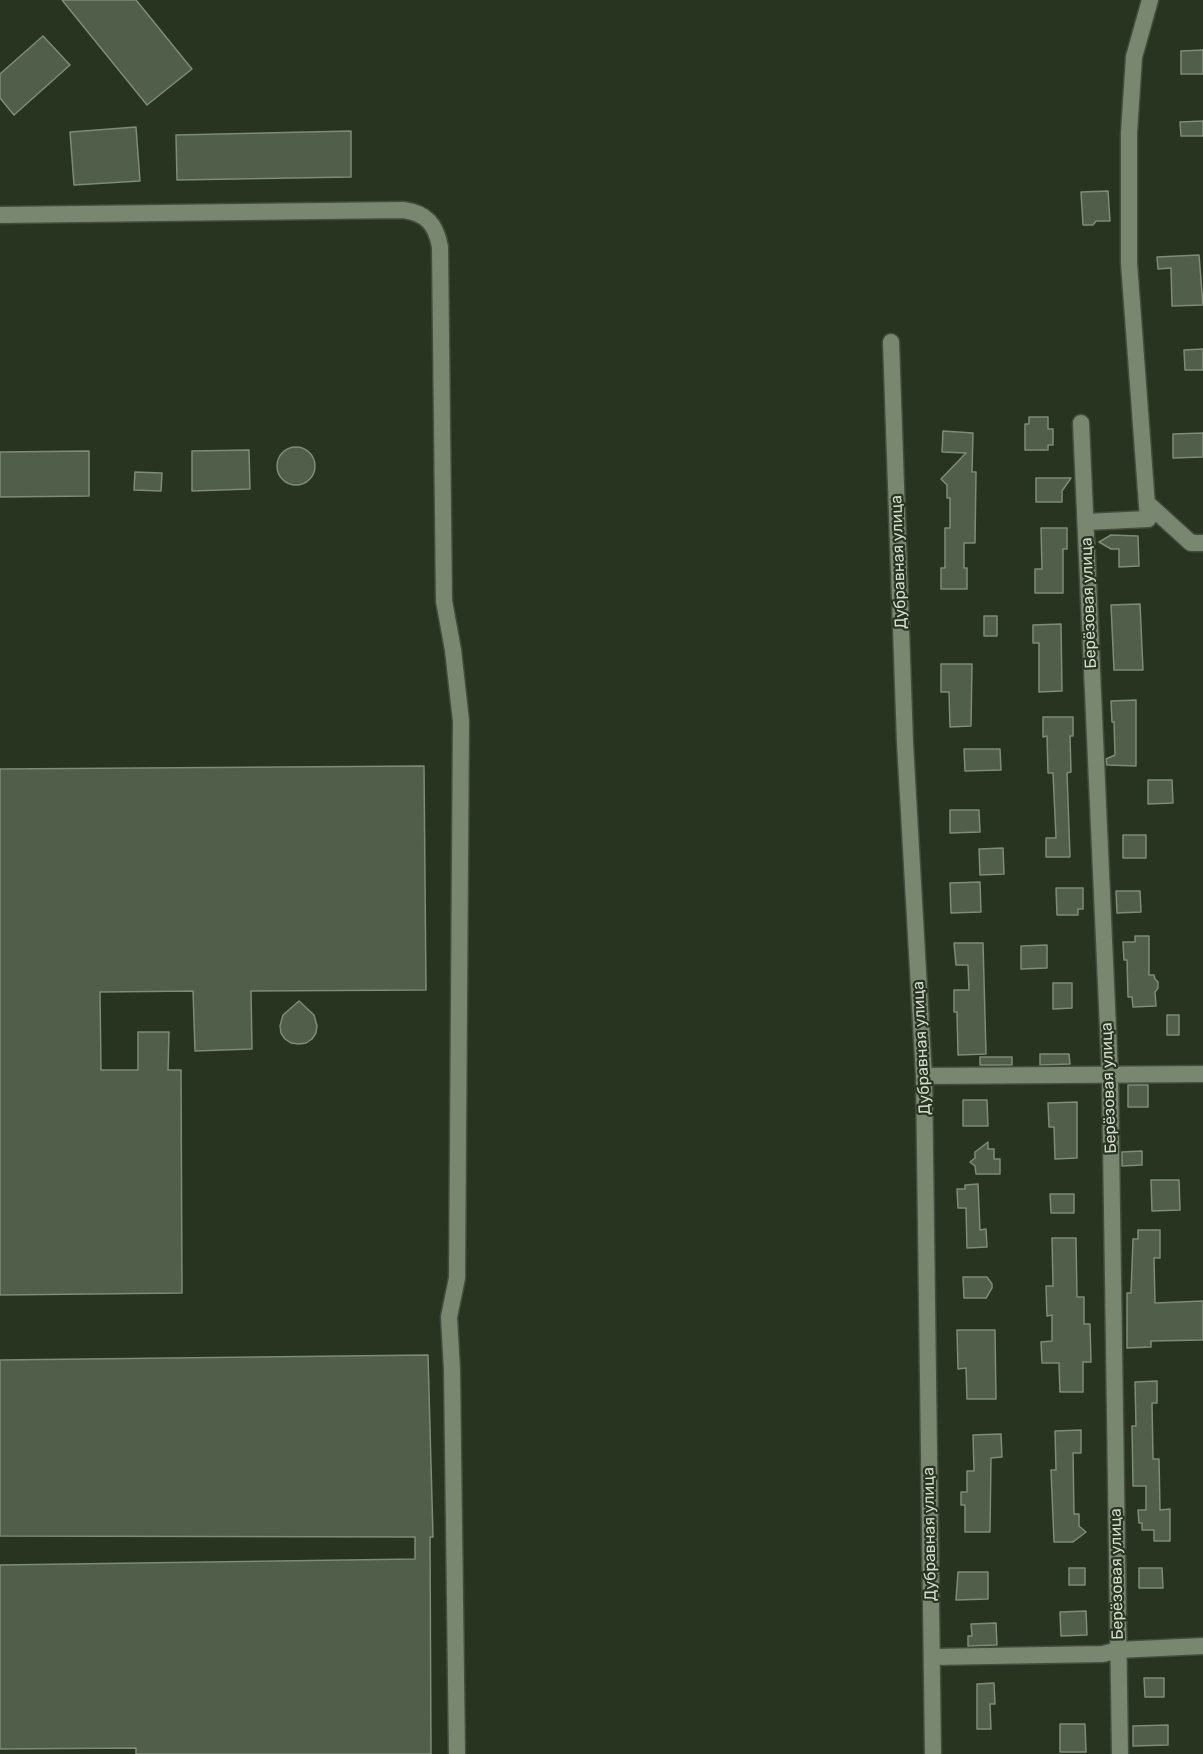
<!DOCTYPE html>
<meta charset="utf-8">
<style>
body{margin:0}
canvas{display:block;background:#283320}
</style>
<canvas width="1203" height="1754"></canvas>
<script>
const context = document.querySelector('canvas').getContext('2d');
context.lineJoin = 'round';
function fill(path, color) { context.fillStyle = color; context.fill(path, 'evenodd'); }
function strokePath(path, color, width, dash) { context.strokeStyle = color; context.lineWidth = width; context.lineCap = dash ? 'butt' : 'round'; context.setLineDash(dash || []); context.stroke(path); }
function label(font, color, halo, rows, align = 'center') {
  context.font = font + ' Rubik,sans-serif'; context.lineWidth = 4.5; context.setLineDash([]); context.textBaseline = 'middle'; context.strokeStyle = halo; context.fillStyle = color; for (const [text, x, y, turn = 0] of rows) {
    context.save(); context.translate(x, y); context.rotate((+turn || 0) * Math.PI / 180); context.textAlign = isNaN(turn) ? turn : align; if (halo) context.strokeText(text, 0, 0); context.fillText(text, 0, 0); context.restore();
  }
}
const building = new Path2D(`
 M62,0H136L192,69L147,105Z
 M43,36L70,65L14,115L0,98V74Z
 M1203,50V74H1181V51Z
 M1203,121V136H1181L1180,122Z
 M136,127L140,181L74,185L70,132Z
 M351,131V177L177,180L176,135Z
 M1108,191L1110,221H1096L1093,225H1083L1081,192Z
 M1199,255L1203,305L1172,306L1171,268L1158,269L1157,257Z
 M1203,349V370H1185L1184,350Z
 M1029,417H1048V429H1053V445H1048V450H1025V424H1029Z
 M943,431L973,433L972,472H976L975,543H964V568H967V589H941V568H945V528H950V498H947V485L941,479L966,453L942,452Z
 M1203,433V457L1173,458V434Z
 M277 466a19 19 0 1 1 38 0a19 19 0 1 1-38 0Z
 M249,450L250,489L192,491V451Z
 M89,451V496L0,497V452Z
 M135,472L162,473L161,491L134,490Z
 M1036,478H1071L1062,491V502H1036Z
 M1041,528H1067V549H1063V593H1035V569H1042Z
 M1111,535L1138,536L1139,566L1119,567V549H1111L1099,542Z
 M1140,604L1143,670H1114L1111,605Z
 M984,616H997V636H984Z
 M1061,624L1062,691L1039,692V643H1033V625Z
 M941,664H972L971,726L950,727L949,692H941Z
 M1136,700V766L1107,765L1106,759L1115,755L1114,722H1112L1111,701Z
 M1043,717H1073V736H1070L1071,772L1067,773L1070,857H1046V838H1056L1053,773H1048L1047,736L1043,737Z
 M964,749H1000L1001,770L965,771Z
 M424,766L426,990L251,991L252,1049L195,1051L193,991L100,992L101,1070H138V1032H169L168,1070H181L182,1293L0,1295V769Z
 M1148,780H1172L1173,803L1148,804Z
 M950,810H979L980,832L950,833Z
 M1123,835H1146V858H1123Z
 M1003,848L1004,874L980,875L979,849Z
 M980,882L981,912L951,913L950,883Z
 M1056,888H1083V909H1078V915H1057Z
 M1116,891H1140L1141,912L1117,913Z
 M1135,936H1149V975H1154L1155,979L1158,982V988L1155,992L1156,1006L1133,1007L1132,997H1128L1127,960H1124L1123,942H1135Z
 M954,943H983L986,1054L958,1055L957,1012H954V990H969L968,965H956Z
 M1047,945V968L1021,969V946Z
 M1053,983H1072V1008L1053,1009Z
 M299,1001L314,1015L317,1026L316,1033L312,1039L306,1043L299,1044L291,1043L285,1039L281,1033L280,1026L283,1015Z
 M1167,1015H1179V1035H1167Z
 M1040,1054H1069L1070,1064L1040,1065Z
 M980,1057H1012V1065H980Z
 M1128,1085H1148V1107H1128Z
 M963,1100H987L988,1126H963Z
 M1077,1102V1158L1055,1159L1054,1127H1049L1048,1103Z
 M988,1142V1149H994V1159H1000V1174H976L975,1166L970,1162L975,1158V1152Z
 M1142,1151V1165L1122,1166V1152Z
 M1151,1180H1179L1180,1210L1152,1211Z
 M978,1184L980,1230L986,1229L987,1247L967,1248L966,1208H958L957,1189H965V1185Z
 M1050,1194H1074V1213H1051Z
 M1138,1230H1160V1258H1154L1155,1303L1203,1301V1340L1151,1341V1347L1127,1348V1293H1131L1133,1239H1138Z
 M1052,1238H1076L1077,1297H1084V1324H1090L1091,1362H1083V1392H1060L1059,1363H1042L1041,1342L1052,1341V1315L1047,1316L1046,1286H1053Z
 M963,1277H987L992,1284V1288L986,1298H964Z
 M957,1330H995L996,1399H967L966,1368L958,1369Z
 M428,1355L433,1537H430L431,1754H136V1748L0,1749V1565L415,1559V1537L0,1536V1360Z
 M1157,1381V1403H1152L1153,1459H1159L1160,1510L1170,1509V1541H1154V1530H1142V1523H1139L1138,1510H1146V1486H1133L1132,1426H1136L1135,1382Z
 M1081,1430V1453H1073L1074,1514H1079V1526L1086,1532L1073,1542H1054L1051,1470H1056L1055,1431Z
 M1001,1434L1002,1457L991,1458L990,1532H965V1505H961V1492H967V1471H974L973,1435Z
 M1069,1568H1085V1585H1069Z
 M1139,1568H1162L1163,1588H1139Z
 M958,1572H988V1599L956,1600Z
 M1086,1611L1087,1635L1061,1636L1060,1612Z
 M996,1623L997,1645L968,1646V1636H972L971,1624Z
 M1144,1678H1164V1697H1145Z
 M994,1683L995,1704H990L991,1729H977V1684Z
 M1060,1724H1085L1086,1752H1060Z
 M1168,1725V1745L1133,1746V1726Z`);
fill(building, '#515e49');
strokePath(building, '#7e8b75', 1.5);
const minor = new Path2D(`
 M0,215L403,210C426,213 436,224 440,247L444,601L453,650L461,721L457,1278L449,1317L452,1370L457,1754
 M891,342L905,743L924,1076L933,1754
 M1081,423L1110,1074L1120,1754
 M1147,503L1191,543H1203
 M1086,522L1148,519L1129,263V133L1134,57L1150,0
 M924,1076L1203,1074
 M932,1657L1103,1654L1118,1650L1203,1646`);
strokePath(minor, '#444d3d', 19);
strokePath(minor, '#798670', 16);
label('16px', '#d5dcd0', '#283320', [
 ["Дубравная улица",899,562,-92],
 ["Берёзовая улица",1089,603,-92],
 ["Дубравная улица",922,1048,-93],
 ["Берёзовая улица",1109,1088,-92],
 ["Дубравная улица",930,1534,-91],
 ["Берёзовая улица",1117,1574,-91]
]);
</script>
